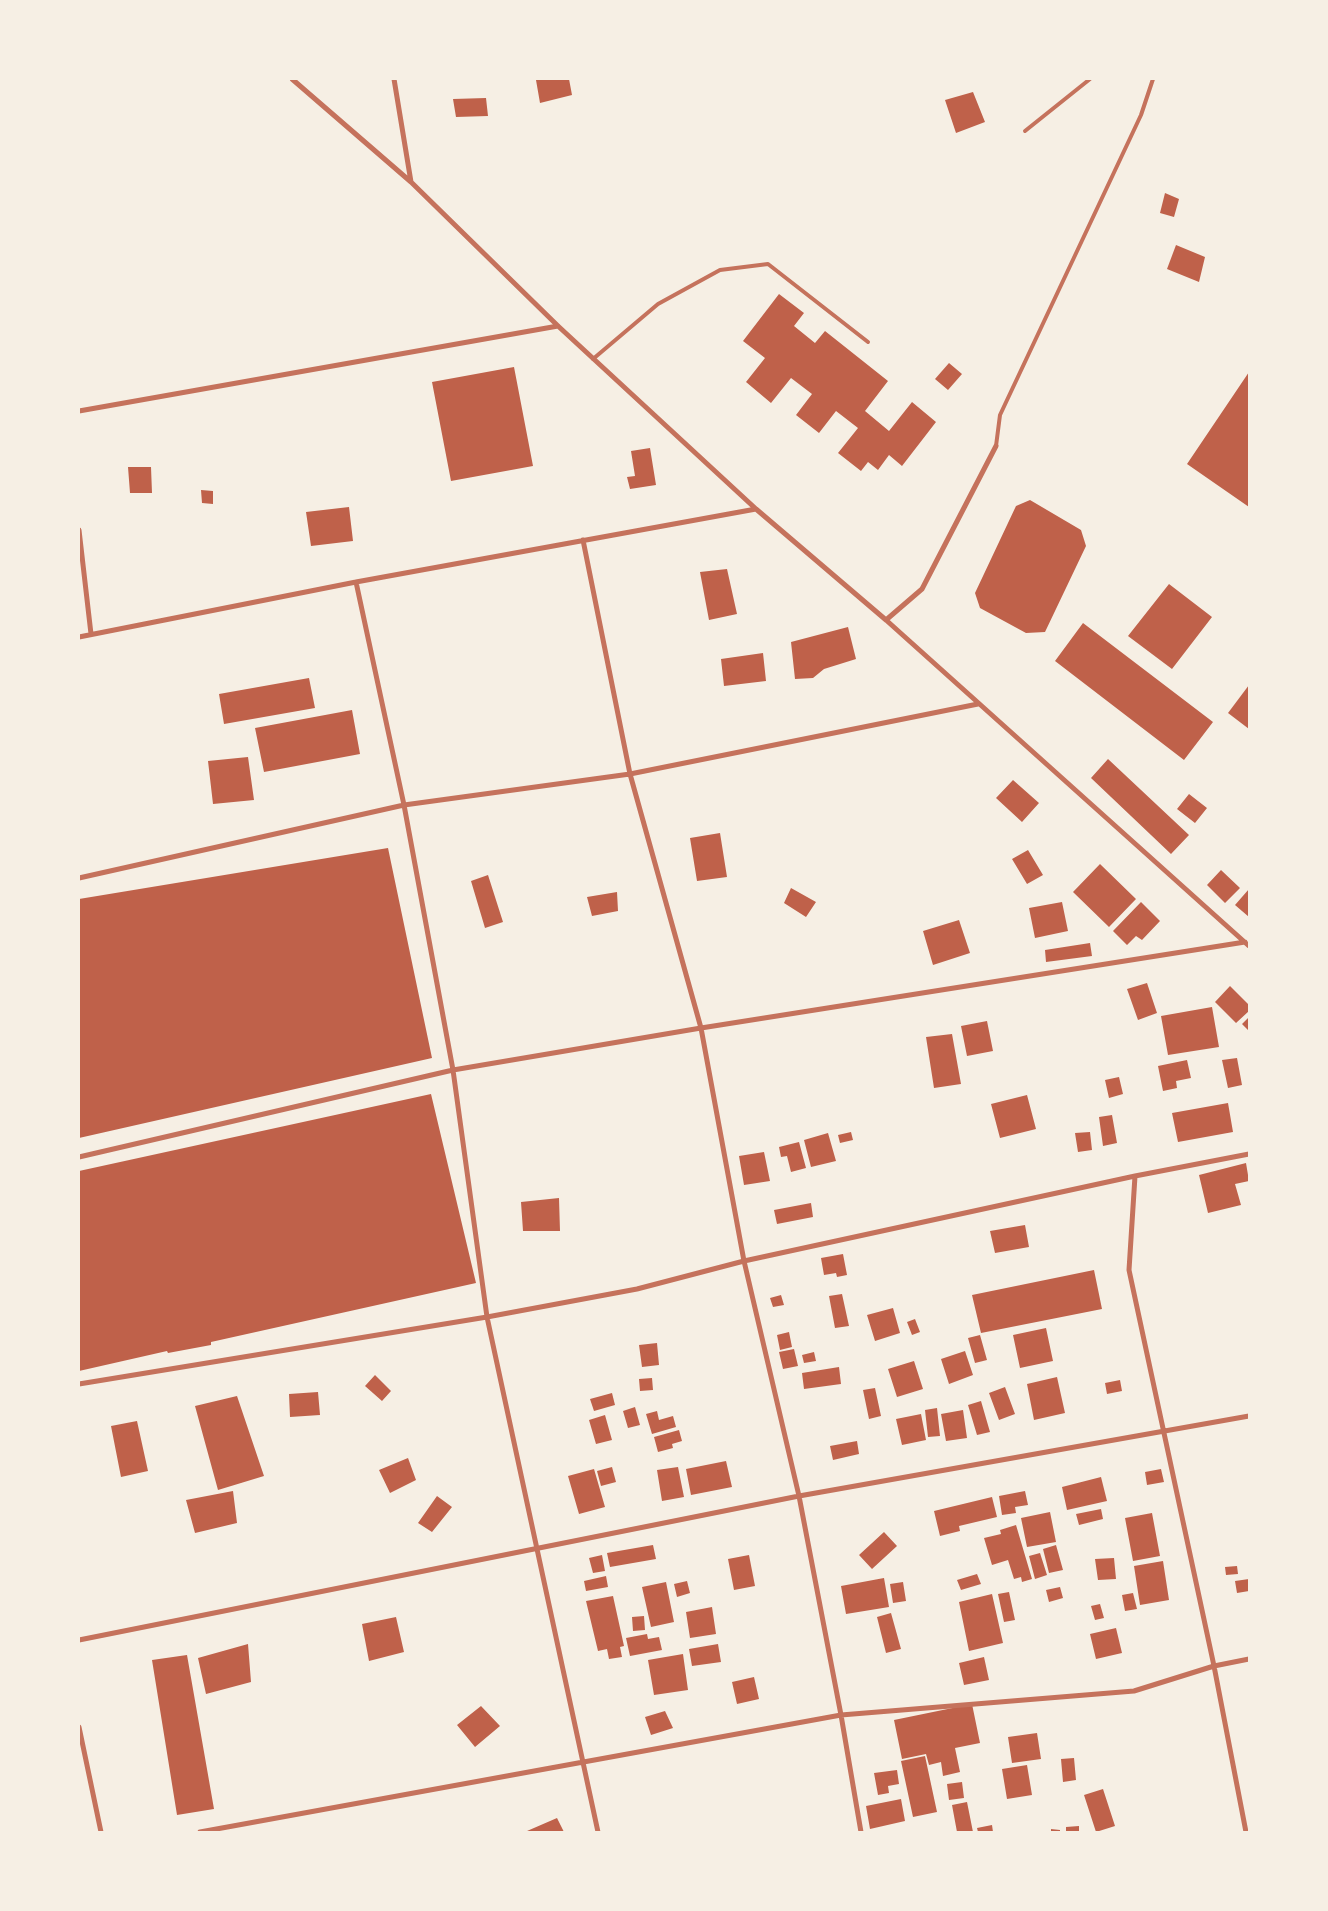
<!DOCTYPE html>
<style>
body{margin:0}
#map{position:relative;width:1328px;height:1911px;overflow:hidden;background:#f6efe4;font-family:Signika,sans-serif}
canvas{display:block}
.frame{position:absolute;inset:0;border:80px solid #f6efe4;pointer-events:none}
</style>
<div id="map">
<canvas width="1328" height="1911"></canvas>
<div class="frame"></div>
</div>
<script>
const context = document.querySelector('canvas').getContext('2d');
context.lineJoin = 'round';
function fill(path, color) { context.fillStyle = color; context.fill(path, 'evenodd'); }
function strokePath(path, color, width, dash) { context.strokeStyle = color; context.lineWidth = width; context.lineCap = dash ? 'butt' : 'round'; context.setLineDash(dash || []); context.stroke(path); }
fill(new Path2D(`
 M547,79H569L572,95L540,103L536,80Z
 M973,92L985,122L956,133L945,100Z
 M486,98L488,116L456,117L453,99Z
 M1165,193L1179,199L1174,217L1160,213Z
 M1176,245L1205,257L1199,282L1167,269Z
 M779,294L804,313L794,326L815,343L825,331L888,381L865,411L889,431L912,402L936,422L902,466L889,455L878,470L868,462L861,471L838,453L858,428L836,411L819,433L796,415L812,394L791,378L771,403L746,382L765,358L743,341Z
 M949,363L962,374L948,390L935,379Z
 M514,367L533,466L451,481L432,382Z
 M1249,372V507L1187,464Z
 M650,448L656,485L630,489L627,477L635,476L631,451Z
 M128,467H151L152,493H130Z
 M201,490L213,491V504L202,503Z
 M1030,500L1081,530L1086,546L1045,632L1026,633L980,608L975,593L1016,506Z
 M349,507L353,541L311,546L306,512Z
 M727,569L737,614L709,620L700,572Z
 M1169,584L1212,617L1172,669L1128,636Z
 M1083,623L1213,722L1184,760L1055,661Z
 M848,627L856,659L824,669L813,678L795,679L791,642Z
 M763,653L766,681L724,686L721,659Z
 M309,678L315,708L224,724L219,694Z
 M1249,685V729L1228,713Z
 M352,710L360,754L264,772L255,728Z
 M248,757L254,800L213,804L208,761Z
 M1108,759L1189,835L1171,854L1091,778Z
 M1013,780L1039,803L1022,822L996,798Z
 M1189,794L1207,808L1195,823L1177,809Z
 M720,833L727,877L697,881L690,838Z
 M388,848L432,1058L79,1138V899Z
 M1028,850L1043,875L1027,884L1012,859Z
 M1100,864L1136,899L1109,927L1073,892Z
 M1221,870L1240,888L1225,903L1207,885Z
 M488,875L503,922L485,928L471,881Z
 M791,888L816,902L806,917L784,903Z
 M1249,889V917L1235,905Z
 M617,892L618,911L592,916L587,897Z
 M1062,902L1068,931L1035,938L1029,908Z
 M1141,902L1160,921L1142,940L1136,936L1127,945L1113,931Z
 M959,920L970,953L933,965L923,931Z
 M1090,943L1092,956L1046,962L1045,950Z
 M1147,983L1157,1013L1138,1020L1127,989Z
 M1230,986L1249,1005V1011L1236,1023L1215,1002Z
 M1212,1007L1219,1047L1168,1055L1161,1016Z
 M1249,1017V1031L1242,1024Z
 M987,1021L993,1051L967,1056L961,1026Z
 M952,1034L961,1084L934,1088L926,1037Z
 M1237,1058L1242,1085L1228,1088L1222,1060Z
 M1187,1060L1191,1078L1176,1081L1177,1088L1163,1091L1158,1066Z
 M1119,1077L1123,1094L1109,1098L1105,1080Z
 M431,1094L476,1283L211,1342V1345L168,1353L167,1351L79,1371V1171Z
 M1027,1095L1036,1129L1000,1138L991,1104Z
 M1228,1103L1233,1132L1178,1142L1172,1113Z
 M1112,1115L1117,1143L1103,1146L1099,1117Z
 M851,1132L853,1140L840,1143L838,1135Z
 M1090,1132L1092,1150L1078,1152L1075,1133Z
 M828,1133L836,1161L811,1167L804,1140Z
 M799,1142L806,1168L791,1172L787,1156L781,1157L779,1147Z
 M764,1152L770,1181L744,1185L739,1156Z
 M1246,1163L1249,1181L1235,1184L1241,1205L1208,1213L1199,1175Z
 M559,1198L560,1231H523L521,1202Z
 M811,1203L813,1217L777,1224L774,1210Z
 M1025,1225L1029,1247L995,1253L990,1231Z
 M843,1254L847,1275L837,1277L836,1273L824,1275L821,1258Z
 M1094,1270L1102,1309L981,1333L972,1295Z
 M842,1294L849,1326L835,1328L829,1296Z
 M781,1295L784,1305L773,1307L770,1298Z
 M893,1308L900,1333L875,1341L867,1315Z
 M915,1319L920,1332L912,1335L907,1322Z
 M1046,1328L1053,1361L1020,1368L1013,1335Z
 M789,1332L792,1347L780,1350L777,1335Z
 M980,1335L987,1360L975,1363L968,1338Z
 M657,1343L659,1365L642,1367L639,1345Z
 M794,1349L798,1366L783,1369L779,1352Z
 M965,1351L973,1375L949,1384L941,1359Z
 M814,1352L816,1361L804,1363L802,1355Z
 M914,1361L923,1389L897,1397L888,1369Z
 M839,1367L841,1384L804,1389L802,1373Z
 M375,1375L391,1391L382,1401L365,1386Z
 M1057,1377L1065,1413L1034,1420L1027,1384Z
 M652,1378L653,1390L640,1391L639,1379Z
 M1120,1380L1122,1391L1107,1394L1105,1383Z
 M1005,1387L1015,1414L999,1420L989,1393Z
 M875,1388L881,1416L869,1419L863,1390Z
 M318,1392L320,1415L290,1417L289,1394Z
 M612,1393L615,1405L594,1411L590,1399Z
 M237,1396L264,1476L218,1490L195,1406Z
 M981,1401L990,1432L977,1435L968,1405Z
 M635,1407L640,1425L628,1428L623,1411Z
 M937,1408L940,1436L928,1437L925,1410Z
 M963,1410L967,1438L946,1441L941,1414Z
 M657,1411L659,1420L673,1416L676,1427L652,1434L646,1414Z
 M921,1414L926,1440L902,1445L896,1419Z
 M605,1415L612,1440L596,1444L589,1420Z
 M137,1421L148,1471L121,1477L111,1426Z
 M679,1430L682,1441L672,1444L673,1448L658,1452L654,1437Z
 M857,1441L859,1454L833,1460L830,1446Z
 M408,1458L416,1480L390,1493L379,1470Z
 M726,1461L732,1487L691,1495L686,1469Z
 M612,1467L616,1482L601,1486L597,1471Z
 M678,1467L684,1497L662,1501L657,1470Z
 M594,1469L605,1507L579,1514L568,1476Z
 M1161,1469L1164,1482L1147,1485L1145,1472Z
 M1101,1477L1107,1501L1067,1510L1062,1487Z
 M233,1491L237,1523L195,1533L186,1500Z
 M1025,1491L1028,1505L1015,1507L1016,1513L1002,1515L999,1496Z
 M437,1496L452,1507L432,1532L418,1523Z
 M992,1497L997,1517L959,1526L960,1531L940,1536L934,1511Z
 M1101,1509L1103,1519L1079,1525L1076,1514Z
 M1050,1512L1056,1542L1027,1547L1021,1518Z
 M1152,1513L1160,1556L1133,1561L1125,1518Z
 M1016,1525L1032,1579L1022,1582L1021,1577L1014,1579L1008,1560L992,1565L984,1538L1001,1534L1000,1530Z
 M884,1532L897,1546L872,1569L859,1555Z
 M653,1545L656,1559L610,1567L607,1553Z
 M1056,1545L1063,1570L1049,1573L1043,1549Z
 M1040,1553L1047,1575L1035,1579L1029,1556Z
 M602,1555L605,1571L593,1573L589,1558Z
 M749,1555L755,1586L734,1590L728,1559Z
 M1114,1558L1116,1579L1098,1580L1095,1559Z
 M1163,1561L1169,1600L1140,1605L1134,1566Z
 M1237,1566L1238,1574L1226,1575L1225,1567Z
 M977,1574L981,1584L961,1590L957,1580Z
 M606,1576L608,1587L586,1591L584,1581Z
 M884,1578L889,1607L846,1614L841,1586Z
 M1249,1579V1591L1237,1593L1235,1581Z
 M687,1581L690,1593L677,1597L674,1584Z
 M666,1582L674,1622L651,1627L642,1587Z
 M903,1582L906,1601L893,1603L890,1584Z
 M1060,1587L1063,1598L1049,1602L1046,1590Z
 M1009,1592L1015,1620L1004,1622L998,1594Z
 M1133,1593L1137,1609L1125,1611L1122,1595Z
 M992,1594L1003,1643L969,1651L959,1602Z
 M613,1596L624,1646L620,1647L622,1657L609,1659L607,1649L598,1651L586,1601Z
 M1100,1604L1104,1618L1095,1620L1091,1606Z
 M712,1607L716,1634L690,1638L686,1612Z
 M891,1613L901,1649L886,1653L877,1617Z
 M644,1616L645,1630L633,1631L632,1617Z
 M396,1617L404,1652L369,1661L362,1624Z
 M1116,1628L1122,1653L1096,1659L1090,1634Z
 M647,1634L648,1639L659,1637L662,1650L630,1656L626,1638Z
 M248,1644L251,1682L206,1694L198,1658Z
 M718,1644L721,1662L692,1666L689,1649Z
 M683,1654L688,1690L654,1695L648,1660Z
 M187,1655L214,1809L177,1815L152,1660Z
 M984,1657L989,1680L964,1685L959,1663Z
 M754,1677L759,1699L737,1704L732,1682Z
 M972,1704L980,1743L955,1748L960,1772L943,1776L941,1762L929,1765L926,1754L902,1759L894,1720Z
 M481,1706L500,1726L475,1747L457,1725Z
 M665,1711L673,1728L651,1735L645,1717Z
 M1037,1733L1041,1759L1012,1763L1008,1737Z
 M925,1756L937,1812L913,1817L901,1761Z
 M1074,1758L1076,1780L1063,1782L1061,1759Z
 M1027,1765L1032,1795L1007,1799L1002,1769Z
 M897,1770L899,1784L888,1786L889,1793L878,1795L874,1773Z
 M962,1782L964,1798L949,1800L947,1784Z
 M1103,1789L1115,1826L1096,1832L1084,1795Z
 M901,1799L905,1821L870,1829L866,1806Z
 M967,1802L973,1832H957L952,1805Z
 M557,1818L564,1832H528L527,1831Z
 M992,1825L993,1832H978L977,1828Z
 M1079,1826V1832H1066V1827Z
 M1051,1829L1060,1830V1832H1051Z`), '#bf614a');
strokePath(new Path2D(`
 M1025,131L1090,79
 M593,359L658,304L720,270L768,264L868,342
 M996,446L1000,415L1141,115L1153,79`), '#c5725c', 4);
strokePath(new Path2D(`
 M292,79L411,182L558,326L756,509L886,620L1249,946
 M394,79L411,182
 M79,411L558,326
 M79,530L91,634
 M583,540L630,774L701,1028L744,1261L799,1496L841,1715L861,1832
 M356,582L404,805L453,1070L487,1317L598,1832
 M886,620L922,589L996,446
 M79,637L356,582L756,509
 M79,878L404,805L630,774L978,704
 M79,1157L453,1070L701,1028L1245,942
 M1135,1176L1129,1270L1214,1666L1246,1832
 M79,1384L487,1317L637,1289L744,1261L1135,1176L1249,1154
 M79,1640L799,1496L1249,1416
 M79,1727L101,1832
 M200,1832L841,1715L1134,1691L1214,1666L1249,1659`), '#c5725c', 5);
</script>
